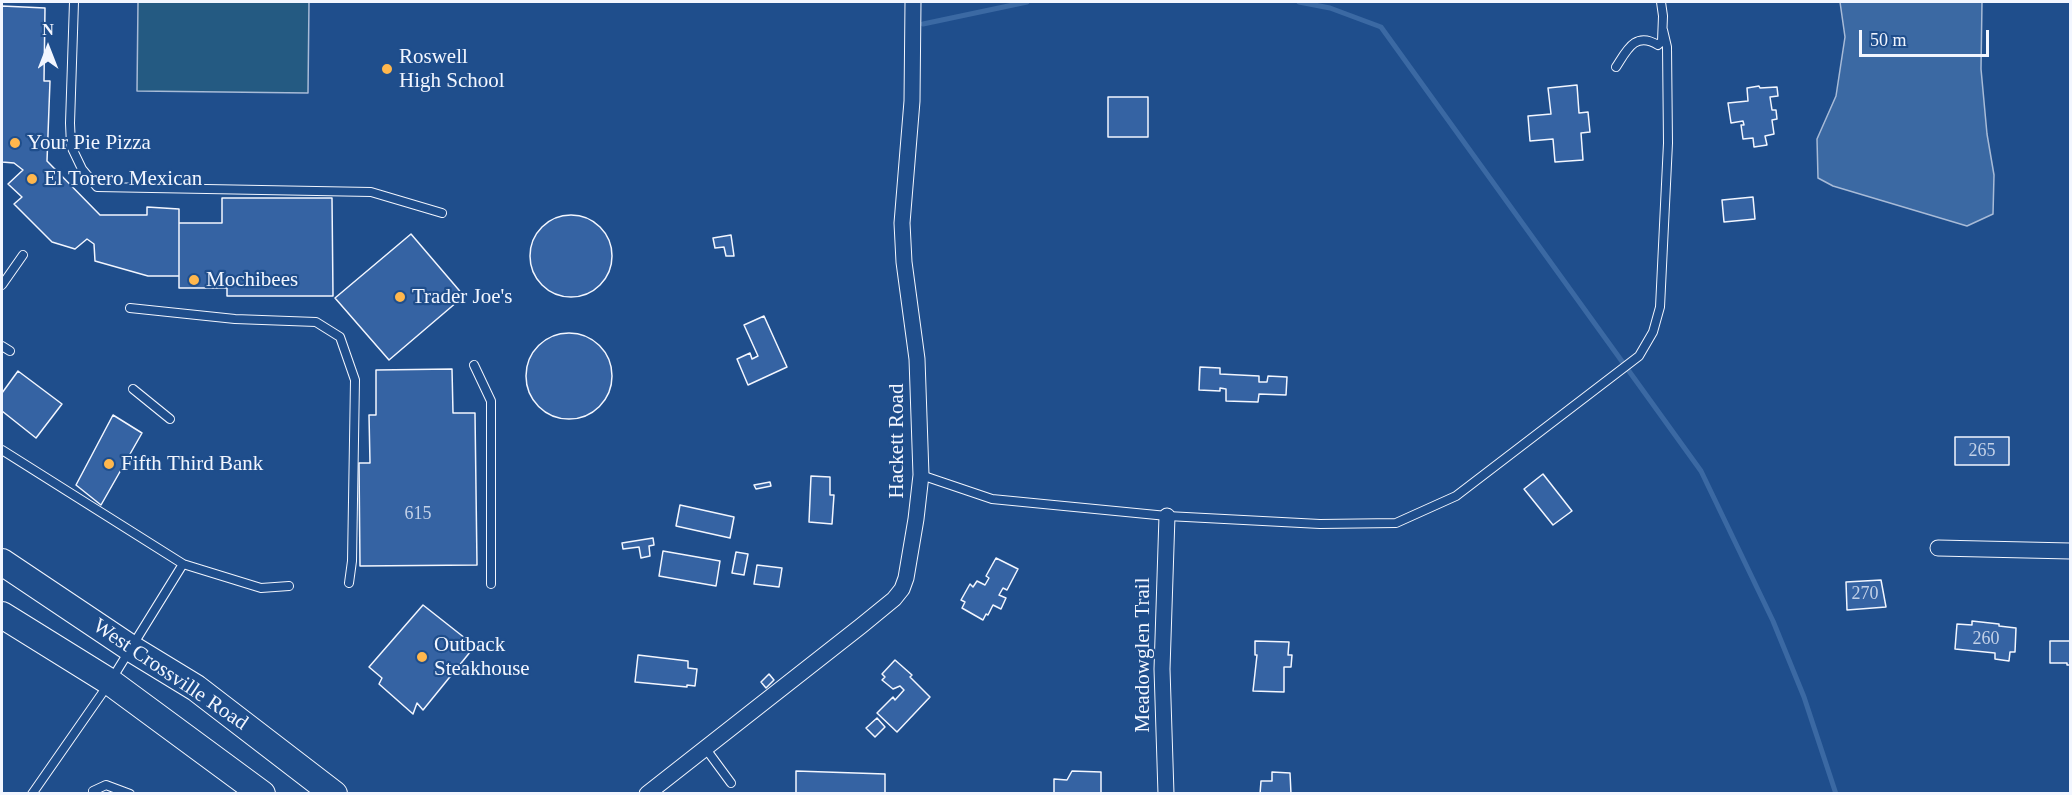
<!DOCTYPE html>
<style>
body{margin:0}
#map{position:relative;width:2072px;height:795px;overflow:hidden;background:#1f4e8c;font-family:Georgia,serif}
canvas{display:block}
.frame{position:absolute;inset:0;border:3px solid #f2f6ff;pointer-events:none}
.north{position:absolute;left:18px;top:18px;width:60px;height:60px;-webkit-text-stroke:4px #1f4e8c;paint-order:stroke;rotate:0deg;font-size:16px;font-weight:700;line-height:24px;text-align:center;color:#f2f6ff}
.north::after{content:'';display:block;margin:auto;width:21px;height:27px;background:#f2f6ff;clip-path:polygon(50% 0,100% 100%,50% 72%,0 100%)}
.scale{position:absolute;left:1859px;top:30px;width:130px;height:27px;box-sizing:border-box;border:3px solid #f2f6ff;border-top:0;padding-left:8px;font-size:18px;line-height:21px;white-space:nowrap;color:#f2f6ff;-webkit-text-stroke:4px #1f4e8c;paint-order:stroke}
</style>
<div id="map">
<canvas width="2072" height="795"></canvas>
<div class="frame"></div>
<div class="north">N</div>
<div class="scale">50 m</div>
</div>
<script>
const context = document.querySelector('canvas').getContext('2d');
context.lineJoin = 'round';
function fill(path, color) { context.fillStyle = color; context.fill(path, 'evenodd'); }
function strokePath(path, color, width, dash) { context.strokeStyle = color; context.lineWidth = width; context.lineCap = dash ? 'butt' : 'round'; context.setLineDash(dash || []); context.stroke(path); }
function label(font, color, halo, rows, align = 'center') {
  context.font = font + ' Georgia,serif'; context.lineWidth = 4.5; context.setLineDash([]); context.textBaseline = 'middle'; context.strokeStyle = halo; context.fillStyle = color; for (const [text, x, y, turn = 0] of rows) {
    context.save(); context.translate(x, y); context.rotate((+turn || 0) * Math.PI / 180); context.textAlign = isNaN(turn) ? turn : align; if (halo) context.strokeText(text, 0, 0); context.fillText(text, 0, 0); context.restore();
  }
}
const green = new Path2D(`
 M138,2H309L308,93L137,91Z`);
fill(green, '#245a82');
strokePath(green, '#a8bbd7', 1.5);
const water = new Path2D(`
 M1840,2H1982L1981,69L1987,134L1994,175L1993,214L1967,226L1833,186L1818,178L1817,139L1836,96L1845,37Z`);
fill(water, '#3b69a3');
strokePath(water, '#a8bbd7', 1.5);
strokePath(new Path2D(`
 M1299,2L1330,8L1381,27L1701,471L1773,621L1804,697L1836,794
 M923,24L1027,2`), '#3b69a3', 5);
const building = new Path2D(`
 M2,6L45,8L44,81H50L47,161L100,215H147V207L179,209V276H148L95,261L94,244L87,239L75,249L52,242L14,204L22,197L8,184L23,170L14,163L2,162Z
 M1577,85L1579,113L1588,112L1590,132L1581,133L1583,160L1555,162L1553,139L1530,141L1528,116L1551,114L1548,88Z
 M1759,86L1760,88L1777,87L1778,96L1770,97L1772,110H1776L1777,119L1772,120L1774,134L1765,136L1767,145L1754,147L1753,138L1743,139L1741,125H1744L1743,121L1731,123L1728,103L1748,101L1747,88Z
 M1108,97H1148V137H1108Z
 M1753,197L1755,219L1724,222L1722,200Z
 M222,198H332L333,296H227V288H179V223H222Z
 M530 256a41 41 0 1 1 82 0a41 41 0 1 1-82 0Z
 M411,234L464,296L389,360L335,298Z
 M731,235L734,256H726L724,247L715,248L713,238Z
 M764,316L787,367L748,385L737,359L750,353L752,359L758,356L744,325Z
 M526 376a43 43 0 1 1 86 0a43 43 0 1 1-86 0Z
 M1200,367L1220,368V374L1259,376V382H1267L1268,376L1287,377L1286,395L1259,394L1258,402L1226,401V389L1220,388V391L1199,390Z
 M452,369L453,413H475L477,565L360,566L359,463H370L369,415H376V370Z
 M18,371L62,404L36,438L2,411V393Z
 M113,415L142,433L101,505L76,485Z
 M1955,437H2009V465H1955Z
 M1543,474L1572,511L1553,525L1524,489Z
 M811,476L830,477V495H834L832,524L809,522Z
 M770,482L771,486L756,489L754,485Z
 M680,505L734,517L730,538L676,526Z
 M653,538L654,545L649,546L650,556L641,558L639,547L623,549L622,543Z
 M663,551L720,561L716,586L659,576Z
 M736,552L748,554L744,575L732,573Z
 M996,558L1018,569L1007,590L1003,588L999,595L1006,598L1001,609L993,605L988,615L986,614L983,620L962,608L965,602L961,600L970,584L973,587L977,581L985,585L989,578L986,576Z
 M757,565L782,568L779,587L754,584Z
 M1881,580L1886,607L1847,610L1846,582Z
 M423,605L475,646L423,710L417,703L413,714L379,684L382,678L369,667Z
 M1972,621L1999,624V626L2016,628L2015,652H2010L2009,661L1995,659V653L1955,649L1957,624L1972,625Z
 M1255,641L1289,642L1288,655H1292L1291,667H1284V692L1253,691L1257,655H1255Z
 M2050,641H2070V665H2067V663H2050Z
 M638,655L688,661V668L697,669L695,686L687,685V687L635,682Z
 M895,660L912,675L910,677L930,697L897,732L877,713L893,697L895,700L904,690L900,686L893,689L882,680L885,677L882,674Z
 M769,674L774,680L766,688L761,682Z
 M877,718L885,727L875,737L866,728Z
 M796,771L885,774V794H796Z
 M1072,771L1101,772V793L1054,794V779L1067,780Z
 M1272,772L1290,773L1291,794H1260L1261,781H1272Z`);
fill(building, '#3563a3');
strokePath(building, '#f2f6ff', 1.5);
const service = new Path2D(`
 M74,2L70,123L71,146L82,169L97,187L371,192L442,213
 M1616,67C1627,50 1635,31 1658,45L1662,41L1663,16L1661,2
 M2,285L23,255
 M130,308L235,319L316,322L340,337L355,380L352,561L349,583
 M2,346L10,351
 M474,365L491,401V584
 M133,389L170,419
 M2,450L183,564L261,588L289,586
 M921,475L992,499L1167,516L1320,524L1396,523L1456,496L1639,356L1653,332L1660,307L1668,143L1667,47L1663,30
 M706,749L731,783
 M93,791L106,785L130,794
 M32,794L110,682L183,564`);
const minor = new Path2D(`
 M1938,548L2070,551
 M647,794L861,626L894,599L902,589L906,578L916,519L921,475L917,359L904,262L902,223L912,101L913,2
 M1166,794L1162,669L1167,516`);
const primary = new Path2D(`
 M2,562L132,649L196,688L334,794
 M2,615L110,682L262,794`);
strokePath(service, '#f2f6ff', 10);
strokePath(minor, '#f2f6ff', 17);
strokePath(primary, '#f2f6ff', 28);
strokePath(service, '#1f4e8c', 8);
strokePath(minor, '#1f4e8c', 15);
strokePath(primary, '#1f4e8c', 26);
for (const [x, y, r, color] of [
 [387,69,6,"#ffb74d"],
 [15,143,6,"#ffb74d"],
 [32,179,6,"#ffb74d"],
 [194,280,6,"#ffb74d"],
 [400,297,6,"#ffb74d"],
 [109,464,6,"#ffb74d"],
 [422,657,6,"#ffb74d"]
]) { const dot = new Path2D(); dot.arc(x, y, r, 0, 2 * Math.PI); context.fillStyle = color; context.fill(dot); strokePath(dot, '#1f4e8c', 2); }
label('18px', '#c3d1e8', null, [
 ["265",1982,451],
 ["615",418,514],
 ["270",1865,594],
 ["260",1986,639]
]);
label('21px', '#f2f6ff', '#1f4e8c', [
 ["Roswell",399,57],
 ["High School",399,81],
 ["Your Pie Pizza",27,143],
 ["El Torero Mexican",44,179],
 ["Mochibees",206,280],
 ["Trader Joe's",412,297],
 ["Fifth Third Bank",121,464],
 ["Outback",434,645],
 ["Steakhouse",434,669]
], 'left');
label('21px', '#f2f6ff', '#1f4e8c', [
 ["Hackett Road",897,441,-90],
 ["Meadowglen Trail",1143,655,-90],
 ["West Crossville Road",170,675,34]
]);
</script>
